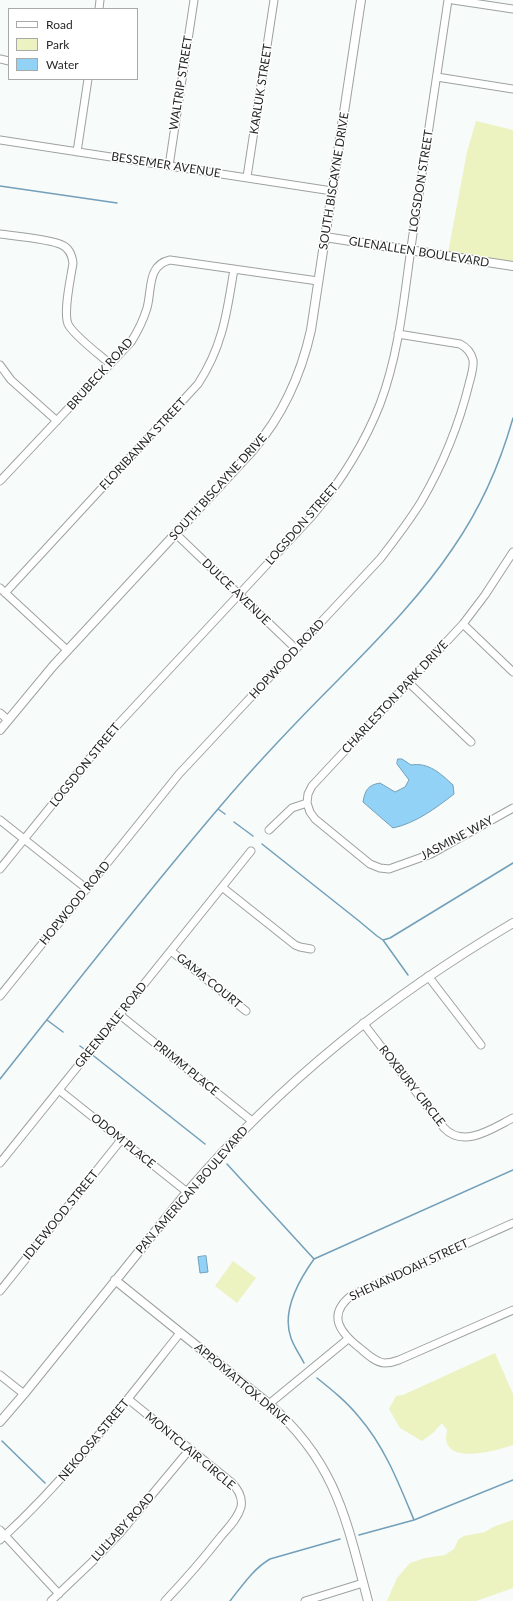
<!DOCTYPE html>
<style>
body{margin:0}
#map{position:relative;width:513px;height:1601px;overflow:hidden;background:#f7fbfa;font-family:Lato,sans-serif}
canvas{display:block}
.legend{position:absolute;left:8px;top:8px;width:130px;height:72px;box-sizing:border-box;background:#fff;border:1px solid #a8a9a9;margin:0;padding:5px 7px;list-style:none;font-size:12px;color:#262827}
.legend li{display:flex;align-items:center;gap:8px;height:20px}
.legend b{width:20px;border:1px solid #a8a9a9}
</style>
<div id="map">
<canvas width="513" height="1601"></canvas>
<ul class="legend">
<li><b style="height:5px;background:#fff"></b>Road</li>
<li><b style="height:11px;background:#ecf2c0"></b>Park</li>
<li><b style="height:11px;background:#93d2f7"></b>Water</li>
</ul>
</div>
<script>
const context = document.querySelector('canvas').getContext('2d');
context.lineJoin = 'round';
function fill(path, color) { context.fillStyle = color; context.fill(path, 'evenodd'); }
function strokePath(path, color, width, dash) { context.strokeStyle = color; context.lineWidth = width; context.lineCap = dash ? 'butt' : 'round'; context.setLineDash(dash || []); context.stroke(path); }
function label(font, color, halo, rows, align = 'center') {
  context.font = font + ' Lato,sans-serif'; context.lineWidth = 3; context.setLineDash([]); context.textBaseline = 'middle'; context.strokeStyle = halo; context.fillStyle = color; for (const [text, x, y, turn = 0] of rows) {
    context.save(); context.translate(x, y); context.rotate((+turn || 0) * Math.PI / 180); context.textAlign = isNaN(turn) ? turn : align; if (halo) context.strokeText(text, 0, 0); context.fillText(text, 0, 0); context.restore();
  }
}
fill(new Path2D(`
 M476,121L513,130V263L448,253L467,152Z
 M233,1261L256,1278L237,1303L215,1286Z
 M495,1353L513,1394V1445C498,1450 449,1465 446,1439C446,1436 447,1432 447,1430L442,1423L434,1432L422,1441L400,1428L389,1409L396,1396L403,1395Z
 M513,1520V1588L476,1601H387L397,1578L410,1563L425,1558L445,1555L454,1549L458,1540L464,1536L485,1532L493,1527Z`), '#ecf2c0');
const water = new Path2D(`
 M398,759H402L411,765C429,762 441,774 453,785L454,794C436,808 416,823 393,828L363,802C365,790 368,785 380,783L395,792L405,787L409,780L397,764Z
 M206,1256L208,1272L200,1273L198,1257Z`);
fill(water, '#93d2f7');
strokePath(water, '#729fb9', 1);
strokePath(new Path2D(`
 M0,186L117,203
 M218,809L225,814
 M234,822L253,836
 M262,844L359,921L377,936L383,940L390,938L513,863
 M383,940L408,975
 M47,1020L63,1032
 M80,1046L87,1051
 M90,1053L205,1144
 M0,1079C72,988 143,897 218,809C256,764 297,721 339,679C379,638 421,596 453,548C480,509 500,464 513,418
 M227,1164L314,1259
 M304,1363C300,1355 294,1347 291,1338C281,1311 299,1280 314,1259L513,1170
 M317,1378C332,1390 347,1402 359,1417C385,1447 399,1484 414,1520
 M2,1441L45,1483
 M359,1535L414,1520L513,1480
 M230,1601C242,1586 253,1569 270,1559L340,1539`), '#729fb9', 1.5);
const minor = new Path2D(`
 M453,0L513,9
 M99,9L100,0
 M0,59L9,61
 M437,77L513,89
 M0,140L332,191
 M77,152L88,79
 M169,166L194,0
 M247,177L274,0
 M0,234C14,236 51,239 62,245C69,248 72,255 73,263C71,277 63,311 68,324C73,335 100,355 110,364
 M0,365L11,380L57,421
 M0,481L131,342C138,331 143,321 147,308C152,290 147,265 170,260L318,281
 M176,534L296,649
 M0,588L67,650
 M5,593L198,384C223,346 227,312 234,269
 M463,624L513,672
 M409,683L471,742
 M0,713L8,720
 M307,803L310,812L315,819L370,864L380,868L389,869L431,854L513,808
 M0,820L87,889
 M269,830L292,808L307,803L308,794L312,786L463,624L485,595L513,552
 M0,869L111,732L313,515C341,481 364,445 380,404C402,346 405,282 415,221C426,147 437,74 448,0
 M222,887L295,945L300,947L311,949
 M171,951L246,1011
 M428,976L481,1045
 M0,996L179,774L380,559C394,541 408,523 421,502C442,466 459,425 469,384C471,376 474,368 473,360C471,352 466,347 460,344L398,334
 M120,1015L252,1121
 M363,1023L444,1128C464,1149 493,1128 513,1118
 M59,1090L187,1192
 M0,1163L251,851
 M513,1223L352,1295C326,1315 340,1333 361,1349C367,1354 375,1362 384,1363C389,1363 394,1362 399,1360L513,1310
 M0,1291L121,1140
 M0,1375L24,1394
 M128,1399L231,1482C238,1489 243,1497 241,1507C238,1518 229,1527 222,1535C204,1558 185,1580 165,1601
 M269,1404L348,1339
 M0,1530L59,1594
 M0,1540C68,1478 123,1405 180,1333
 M51,1601L92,1562L120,1533L190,1449
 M305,1601L363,1583`);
const tertiary = new Path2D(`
 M325,237L513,266
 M0,730L53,666L253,450C283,415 301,375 311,330L361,0
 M115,1280L269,1404C336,1462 346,1519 368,1601
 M0,1422L24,1394L187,1192C281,1082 388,997 513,923`);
strokePath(minor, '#9da2a0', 9);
strokePath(tertiary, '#9da2a0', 10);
strokePath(minor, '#fff', 7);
strokePath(tertiary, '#fff', 8);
label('12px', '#262827', '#fff', [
 ["WALTRIP STREET",181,83,-81],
 ["KARLUK STREET",261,89,-81],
 ["BESSEMER AVENUE",166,165,9],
 ["SOUTH BISCAYNE DRIVE",334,181,-81],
 ["LOGSDON STREET",421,181,-81],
 ["GLENALLEN BOULEVARD",419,252,9],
 ["BRUBECK ROAD",100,374,-48],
 ["FLORIBANNA STREET",143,444,-47],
 ["SOUTH BISCAYNE DRIVE",218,487,-48],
 ["LOGSDON STREET",302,524,-49],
 ["DULCE AVENUE",236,592,44],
 ["HOPWOOD ROAD",287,659,-47],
 ["CHARLESTON PARK DRIVE",395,697,-47],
 ["LOGSDON STREET",85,765,-51],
 ["JASMINE WAY",457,838,-28],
 ["HOPWOOD ROAD",75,903,-51],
 ["GAMA COURT",209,981,39],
 ["GREENDALE ROAD",111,1025,-51],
 ["PRIMM PLACE",186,1068,39],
 ["ROXBURY CIRCLE",412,1086,52],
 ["ODOM PLACE",123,1141,39],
 ["PAN AMERICAN BOULEVARD",192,1190,-49],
 ["IDLEWOOD STREET",61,1215,-51],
 ["SHENANDOAH STREET",409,1270,-25],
 ["APPOMATTOX DRIVE",242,1384,40],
 ["NEKOOSA STREET",94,1440,-50],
 ["MONTCLAIR CIRCLE",190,1451,40],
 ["LULLABY ROAD",123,1527,-48]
]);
</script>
